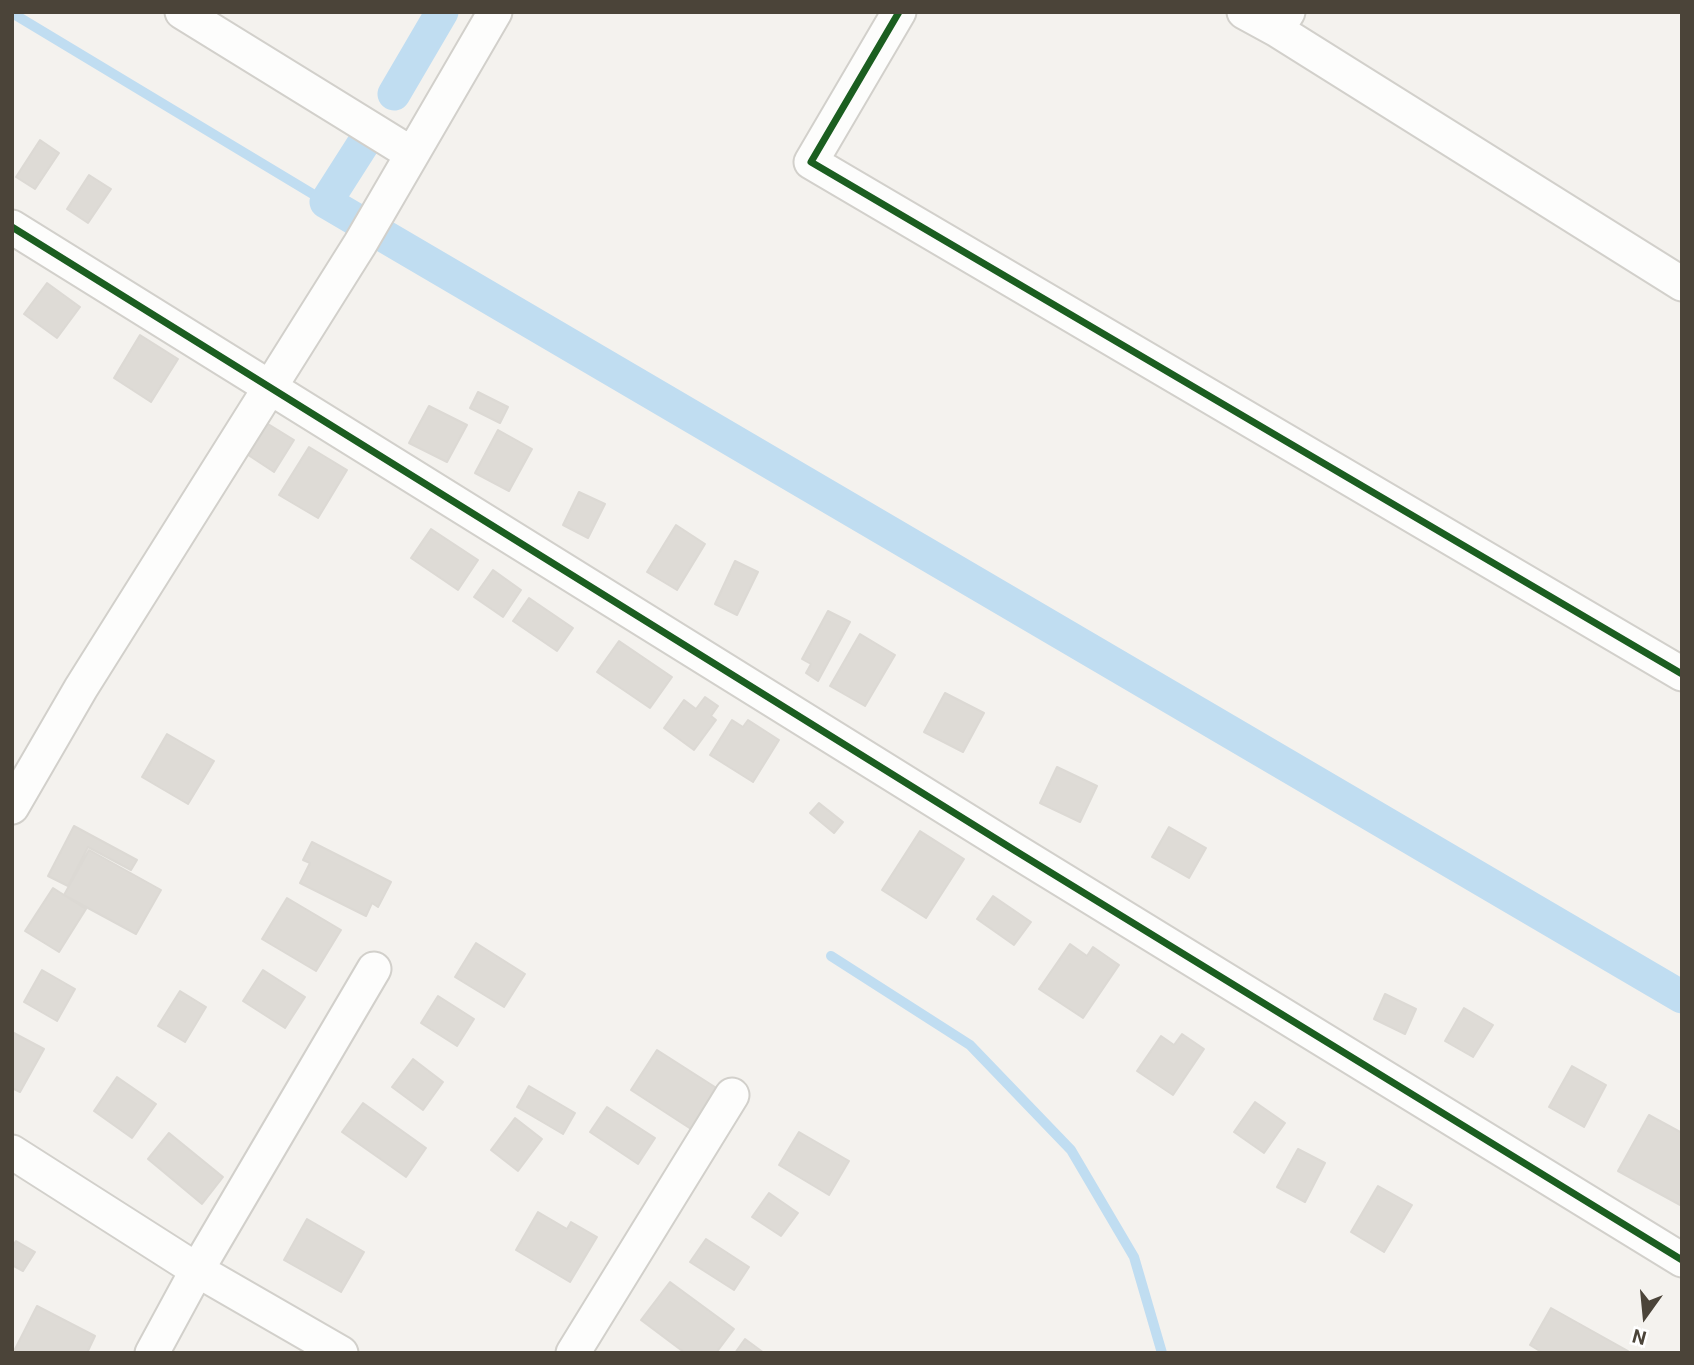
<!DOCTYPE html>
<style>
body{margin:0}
#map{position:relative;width:1694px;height:1365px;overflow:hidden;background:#f4f2ee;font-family:Roboto,sans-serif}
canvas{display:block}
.frame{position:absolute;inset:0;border:14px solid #4b4439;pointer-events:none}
.north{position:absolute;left:1610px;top:1281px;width:70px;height:70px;-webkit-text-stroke:5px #fff;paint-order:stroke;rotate:195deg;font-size:19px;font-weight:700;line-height:28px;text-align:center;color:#4b4439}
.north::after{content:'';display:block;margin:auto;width:24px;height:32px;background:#4b4439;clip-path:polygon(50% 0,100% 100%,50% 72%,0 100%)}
</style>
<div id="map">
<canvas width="1694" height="1365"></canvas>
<div class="frame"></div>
<div class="north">N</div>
</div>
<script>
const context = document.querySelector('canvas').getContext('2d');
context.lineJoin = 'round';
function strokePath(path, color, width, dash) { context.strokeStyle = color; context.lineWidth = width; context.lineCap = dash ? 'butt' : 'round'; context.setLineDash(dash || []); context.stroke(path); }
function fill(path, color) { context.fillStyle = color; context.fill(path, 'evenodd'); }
strokePath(new Path2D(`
 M12,13L326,202
 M831,956L970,1045L1071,1150L1134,1257L1162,1353`), '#c0ddf1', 10);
strokePath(new Path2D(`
 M394,94L442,12
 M363,144L326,202L1682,997`), '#c0ddf1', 33);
const building = new Path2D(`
 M40,140L59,153L35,189L16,177Z
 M89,175L111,189L88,223L67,209Z
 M47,283L80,307L57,338L24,314Z
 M140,335L178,359L151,402L114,378Z
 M478,392L508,407L500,423L470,408Z
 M429,406L467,425L447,462L409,443Z
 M247,411L294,440L274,472L227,441Z
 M498,430L532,449L509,491L475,473Z
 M309,447L347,470L318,518L279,495Z
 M579,492L605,504L588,538L563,525Z
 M676,525L705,544L677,590L647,572Z
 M431,529L478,560L458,590L411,558Z
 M735,561L758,572L737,615L715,604Z
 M493,570L521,590L503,617L474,597Z
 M529,598L573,628L557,651L513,621Z
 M828,611L850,622L818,681L806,673L811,664L802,659Z
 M860,634L895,655L865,706L830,686Z
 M619,641L672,677L650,708L597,672Z
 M945,693L984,713L963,752L924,732Z
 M705,697L718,706L711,716L716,720L694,750L664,728L684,700L696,709Z
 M732,720L743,727L748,720L779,740L753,782L710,755Z
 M167,734L214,761L188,804L142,777Z
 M1057,767L1097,786L1080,822L1040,803Z
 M819,803L843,822L834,833L810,813Z
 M74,826L137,860L131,870L88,847L68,886L48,876Z
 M1169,827L1206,848L1189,878L1152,857Z
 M920,831L964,859L926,918L882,890Z
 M312,842L391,882L378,907L372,903L366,916L300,883L310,863L303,860Z
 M89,850L161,890L136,934L64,895Z
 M53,888L86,909L59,952L25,931Z
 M993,896L1031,922L1014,945L977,919Z
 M287,898L341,930L316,971L262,939Z
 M476,943L525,974L504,1007L455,977Z
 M1070,944L1087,956L1093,947L1119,965L1083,1018L1039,989Z
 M42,970L75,989L57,1021L24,1002Z
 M263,970L305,997L285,1028L243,1001Z
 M180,991L206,1007L185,1042L158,1026Z
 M1385,994L1416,1009L1405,1034L1374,1019Z
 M438,996L474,1019L457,1046L421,1023Z
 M1464,1008L1493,1025L1473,1057L1445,1041Z
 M12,1032L44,1049L20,1092L12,1088Z
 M1182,1034L1204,1049L1173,1095L1137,1071L1161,1036L1174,1045Z
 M657,1050L718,1089L691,1129L631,1090Z
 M413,1059L443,1082L423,1110L392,1087Z
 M1572,1066L1606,1085L1584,1127L1549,1107Z
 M117,1077L156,1104L132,1138L94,1111Z
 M529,1086L575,1113L563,1134L517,1107Z
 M1255,1102L1285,1123L1264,1153L1234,1132Z
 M363,1103L426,1148L406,1177L342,1132Z
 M607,1107L655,1138L638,1164L590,1132Z
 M1649,1115L1682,1133V1206L1618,1171Z
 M515,1118L542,1139L518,1171L491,1150Z
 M799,1132L849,1161L829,1195L779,1165Z
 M169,1133L223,1177L202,1204L148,1159Z
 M1298,1149L1325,1163L1305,1202L1277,1187Z
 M1378,1186L1412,1205L1384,1252L1351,1232Z
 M769,1193L798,1213L781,1236L752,1217Z
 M538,1212L567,1229L571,1222L597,1237L570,1282L516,1250Z
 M307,1219L364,1252L341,1292L284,1260Z
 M706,1239L749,1267L734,1290L690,1262Z
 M16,1241L35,1252L23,1271L12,1265V1247Z
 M670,1282L734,1329L716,1353H685L641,1320Z
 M37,1306L95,1336L87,1353H13Z
 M1551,1308L1628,1351L1627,1353H1543L1530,1345Z
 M745,1339L764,1353H735Z`);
fill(building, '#dedbd6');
strokePath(building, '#dcd9d4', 2);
const minor = new Path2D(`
 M182,12L412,154
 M899,12L811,162L1682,674
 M1244,12L1277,30L1288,12
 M1277,30L1682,284
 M12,227L1014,850L1682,1260
 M12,807L81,688L360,244L495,12
 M12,1152L197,1270L341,1353
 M152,1353L197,1270L374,969
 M573,1353L732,1095`);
strokePath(minor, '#d2d0cb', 37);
strokePath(minor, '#fdfdfc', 33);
strokePath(new Path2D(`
 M899,12L811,162L1682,674
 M12,227L1014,850L1682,1260`), '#1b5e20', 7);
</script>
